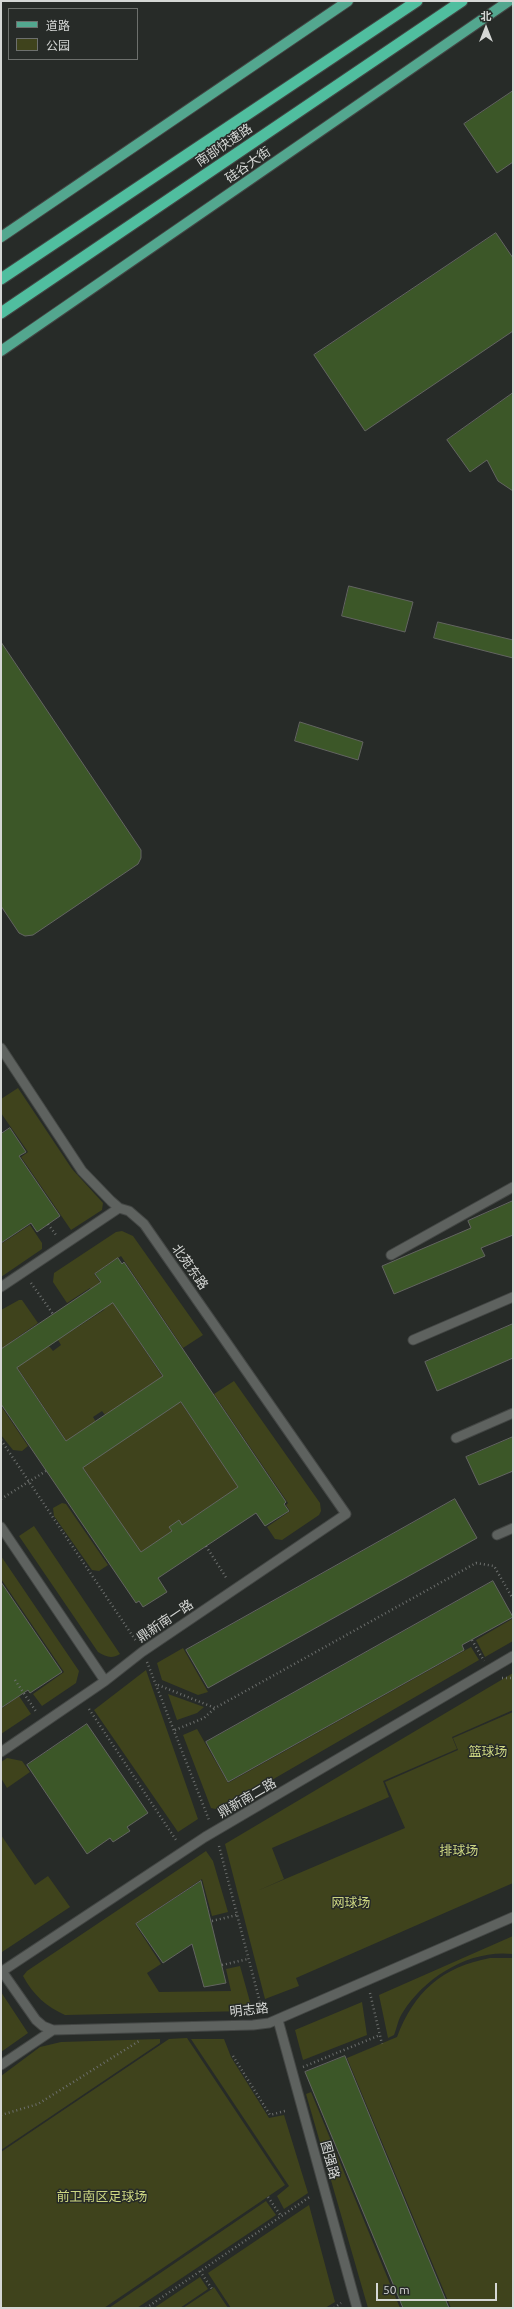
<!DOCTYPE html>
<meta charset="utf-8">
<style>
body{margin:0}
#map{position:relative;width:514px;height:2309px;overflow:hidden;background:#272b28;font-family:Ubuntu,"Noto Sans SC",sans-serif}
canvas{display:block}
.frame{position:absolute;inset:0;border:2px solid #d5d7d5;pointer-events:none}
.legend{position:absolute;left:8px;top:8px;width:130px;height:52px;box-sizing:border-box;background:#272b28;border:1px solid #6d706d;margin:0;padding:5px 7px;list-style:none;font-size:12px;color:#d5d7d5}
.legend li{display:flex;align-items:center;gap:8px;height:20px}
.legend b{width:20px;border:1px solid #6d706d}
.north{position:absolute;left:466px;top:8px;width:40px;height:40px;-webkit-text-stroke:3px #272b28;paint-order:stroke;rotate:0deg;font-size:11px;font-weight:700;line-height:16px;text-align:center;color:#d5d7d5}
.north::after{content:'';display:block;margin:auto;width:14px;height:18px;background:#d5d7d5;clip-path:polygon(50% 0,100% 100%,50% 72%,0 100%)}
.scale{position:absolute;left:376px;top:2283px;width:121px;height:18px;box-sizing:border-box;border:2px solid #d5d7d5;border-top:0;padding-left:5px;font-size:12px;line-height:14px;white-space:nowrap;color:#d5d7d5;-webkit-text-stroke:3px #272b28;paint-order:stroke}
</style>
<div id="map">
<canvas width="514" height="2309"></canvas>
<div class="frame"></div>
<ul class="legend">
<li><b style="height:5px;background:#53a78f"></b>道路</li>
<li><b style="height:11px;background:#3f431c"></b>公园</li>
</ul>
<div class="north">北</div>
<div class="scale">50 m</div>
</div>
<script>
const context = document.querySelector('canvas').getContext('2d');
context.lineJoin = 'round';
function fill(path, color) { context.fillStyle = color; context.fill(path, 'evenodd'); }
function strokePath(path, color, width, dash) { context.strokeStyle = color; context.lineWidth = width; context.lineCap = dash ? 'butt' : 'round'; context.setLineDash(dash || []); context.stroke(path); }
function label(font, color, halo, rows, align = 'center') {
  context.font = font + ' Ubuntu,"Noto Sans SC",sans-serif'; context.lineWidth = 3; context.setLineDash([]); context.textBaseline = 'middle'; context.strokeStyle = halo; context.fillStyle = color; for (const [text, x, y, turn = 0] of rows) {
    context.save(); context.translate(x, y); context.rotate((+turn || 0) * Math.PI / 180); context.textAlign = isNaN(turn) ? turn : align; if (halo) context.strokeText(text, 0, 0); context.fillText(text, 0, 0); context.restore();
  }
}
fill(new Path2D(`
 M18,1088L72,1169L103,1203L102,1210L71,1230L21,1157L28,1152L1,1113V1099Z
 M30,1225L42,1243V1249L1,1277V1244Z
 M122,1231L133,1236L203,1335L183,1348L121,1256L94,1274L103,1286L93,1293L90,1288L67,1303L53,1282L54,1273L116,1232Z
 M107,1294L166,1382L105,1415L102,1411L93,1417L96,1422L70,1446L11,1358L49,1346L53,1351L61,1345L58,1340L104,1310Z
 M19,1300H22L38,1323L12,1341L15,1346L6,1352L1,1346V1310Z
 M234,1381L320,1503L321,1511L319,1515L282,1540L275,1539L267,1527L290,1511L286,1505L288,1503L214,1394Z
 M177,1397L245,1497L228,1494L182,1525L179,1520L169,1527L172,1531L147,1562L79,1462H91L172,1408Z
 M1,1406L28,1446L22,1451L13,1450L1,1435Z
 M62,1503L66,1504L108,1565L99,1571L92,1570L54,1516L53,1508Z
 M34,1526L120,1654C112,1659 106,1657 98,1652L19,1536Z
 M1,1556L79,1671L76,1683L42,1706L33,1694L64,1672L1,1579Z
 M512,1619L513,1641L485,1657L476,1640Z
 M471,1647L479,1660L220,1810L211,1808L183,1735L197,1729L228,1783Z
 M183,1648L208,1692L198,1695L162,1680L157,1663Z
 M146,1670L198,1819L178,1832L94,1710Z
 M513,1673V1710L452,1737L457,1749L383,1781L389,1797L272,1848L284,1879L257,1891L405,1828L385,1782L458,1750L453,1738L513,1712V1883L296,1978L299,1986L265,1999L225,1844Z
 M168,1694L204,1707L197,1713L177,1720Z
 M19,1696L31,1714L1,1734V1709Z
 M7,1758L22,1761L30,1772L7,1788L1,1778V1762Z
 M1,1835L35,1885L48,1876L70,1907L2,1952Z
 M206,1851L213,1861L228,1912L212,1916L202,1879L135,1924L161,1964L147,1973L159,1992L231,1991L226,1969L240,1966L252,2009L248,2011L65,2015C47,2007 33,1995 23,1976L27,1971Z
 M513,1936V1954C470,1949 425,1977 403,2012C398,2019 397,2028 394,2035L388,2038L379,1995Z
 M490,1958H513V2308H451L347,2058L397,2037C414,1992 442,1967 490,1958Z
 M1,1992L28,2033L1,2052Z
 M362,2002L367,2035L303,2060L295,2030Z
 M187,2038L285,2185L104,2308H1V2152L169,2039Z
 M160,2039V2043L1,2150V2076L40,2047L61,2042Z
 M191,2039H224L231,2057L269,2118L284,2115L308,2193L284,2209L277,2196L289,2186Z
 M311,2092L400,2308H368L306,2094Z
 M266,2201L276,2215L137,2308H109Z
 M309,2205L335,2302L325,2308H231L208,2273Z
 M200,2277L208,2289L180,2308H154Z
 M214,2287L228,2308H183L212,2289Z`), '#3f431c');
const building = new Path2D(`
 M513,91V162L497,173L464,124Z
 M496,233L513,258V331L365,431L314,355Z
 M513,393V491L498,481L487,460L470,472L447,440Z
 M349,586L413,602L405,632L342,616Z
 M438,622L513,640V658L434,638Z
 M1,642L141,850V858L138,864L33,935L25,936L19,933L1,906Z
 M300,722L363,742L358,760L295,741Z
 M10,1128L26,1152L19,1156L60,1216L37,1232L31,1223L1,1243V1134Z
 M513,1201V1235L481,1248L485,1256L394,1294L382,1266L471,1228L468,1221Z
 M118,1258L122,1264L124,1262L286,1502L284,1504L289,1511L265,1526L256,1513L158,1578L167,1592L143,1607L139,1601L136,1603L1,1404V1349L101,1282L95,1274ZM113,1303L163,1376L66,1441L17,1368ZM181,1402L238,1487L182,1525L179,1520L169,1527L172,1531L141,1552L83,1468Z
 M513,1324V1358L437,1391L425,1362Z
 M513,1437V1471L479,1485L466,1457Z
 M455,1499L477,1538L208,1688L186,1650Z
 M493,1581L513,1617L462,1645L464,1650L228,1782L206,1742Z
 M1,1582L62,1672L30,1693L28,1690L1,1708Z
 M87,1724L148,1813L127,1827L130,1831L113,1842L110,1838L87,1854L27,1765Z
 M201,1881L226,1983L204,1987L192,1944L163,1963L136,1924Z
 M345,2056L449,2308H403L305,2072Z`);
fill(building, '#3c5728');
strokePath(building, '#636561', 1);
const service = new Path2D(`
 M1,1048L82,1171L111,1201L119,1208L129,1211L144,1224L346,1514L142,1652L105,1681L1,1752
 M391,1255L513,1187
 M1,1287L119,1208
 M413,1340L513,1297
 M456,1438L513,1413
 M1,1527L105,1681
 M497,1535L513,1528
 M1,1970L36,2020L43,2026L53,2030
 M1,1972L205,1837L513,1656
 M278,2020L357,2308
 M1,2065L53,2030L253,2025L269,2023L513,1917`);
const primary = new Path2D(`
 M1,237L348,1
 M1,351L509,1`);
const trunk = new Path2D(`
 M1,279L417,1
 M1,313L462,1`);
strokePath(service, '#434644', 11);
strokePath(primary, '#434644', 12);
strokePath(trunk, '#434644', 13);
strokePath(new Path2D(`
 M48,1224L56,1235
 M31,1283L53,1314
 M1,1440L136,1641
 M1,1499L46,1471
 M206,1546L227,1579
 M472,1640L484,1661
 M147,1662L209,1820
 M502,1678H513
 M15,1680L37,1713
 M158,1685L215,1708L476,1563L494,1566L513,1599
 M89,1709L176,1840
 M175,1730L204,1718L215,1708
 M219,1846L262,2010
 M212,1921L237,1915
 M222,1965L248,1959
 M370,1993L382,2044
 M233,2056L270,2115L285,2111
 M303,2067L380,2035
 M1,2115L38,2104L139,2041
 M268,2197L281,2216
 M200,2271L212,2289
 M146,2308L311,2196
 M334,2308L341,2303`), '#6c6f6d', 2.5, [1, 3]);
strokePath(service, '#5e625f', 9);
strokePath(primary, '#53a78f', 10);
strokePath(trunk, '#50be9f', 11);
label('13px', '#d5d7d5', '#272b28', [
 ["南部快速路",224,145,-34],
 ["硅谷大街",248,165,-35],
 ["北苑东路",190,1267,55],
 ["鼎新南一路",165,1621,-34],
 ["鼎新南二路",247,1798,-30],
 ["明志路",249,2010,-6],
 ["图强路",330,2160,75]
]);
label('13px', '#cdd782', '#272b28', [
 ["篮球场",488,1752],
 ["排球场",459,1851],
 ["网球场",351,1903],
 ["前卫南区足球场",102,2197]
]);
</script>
